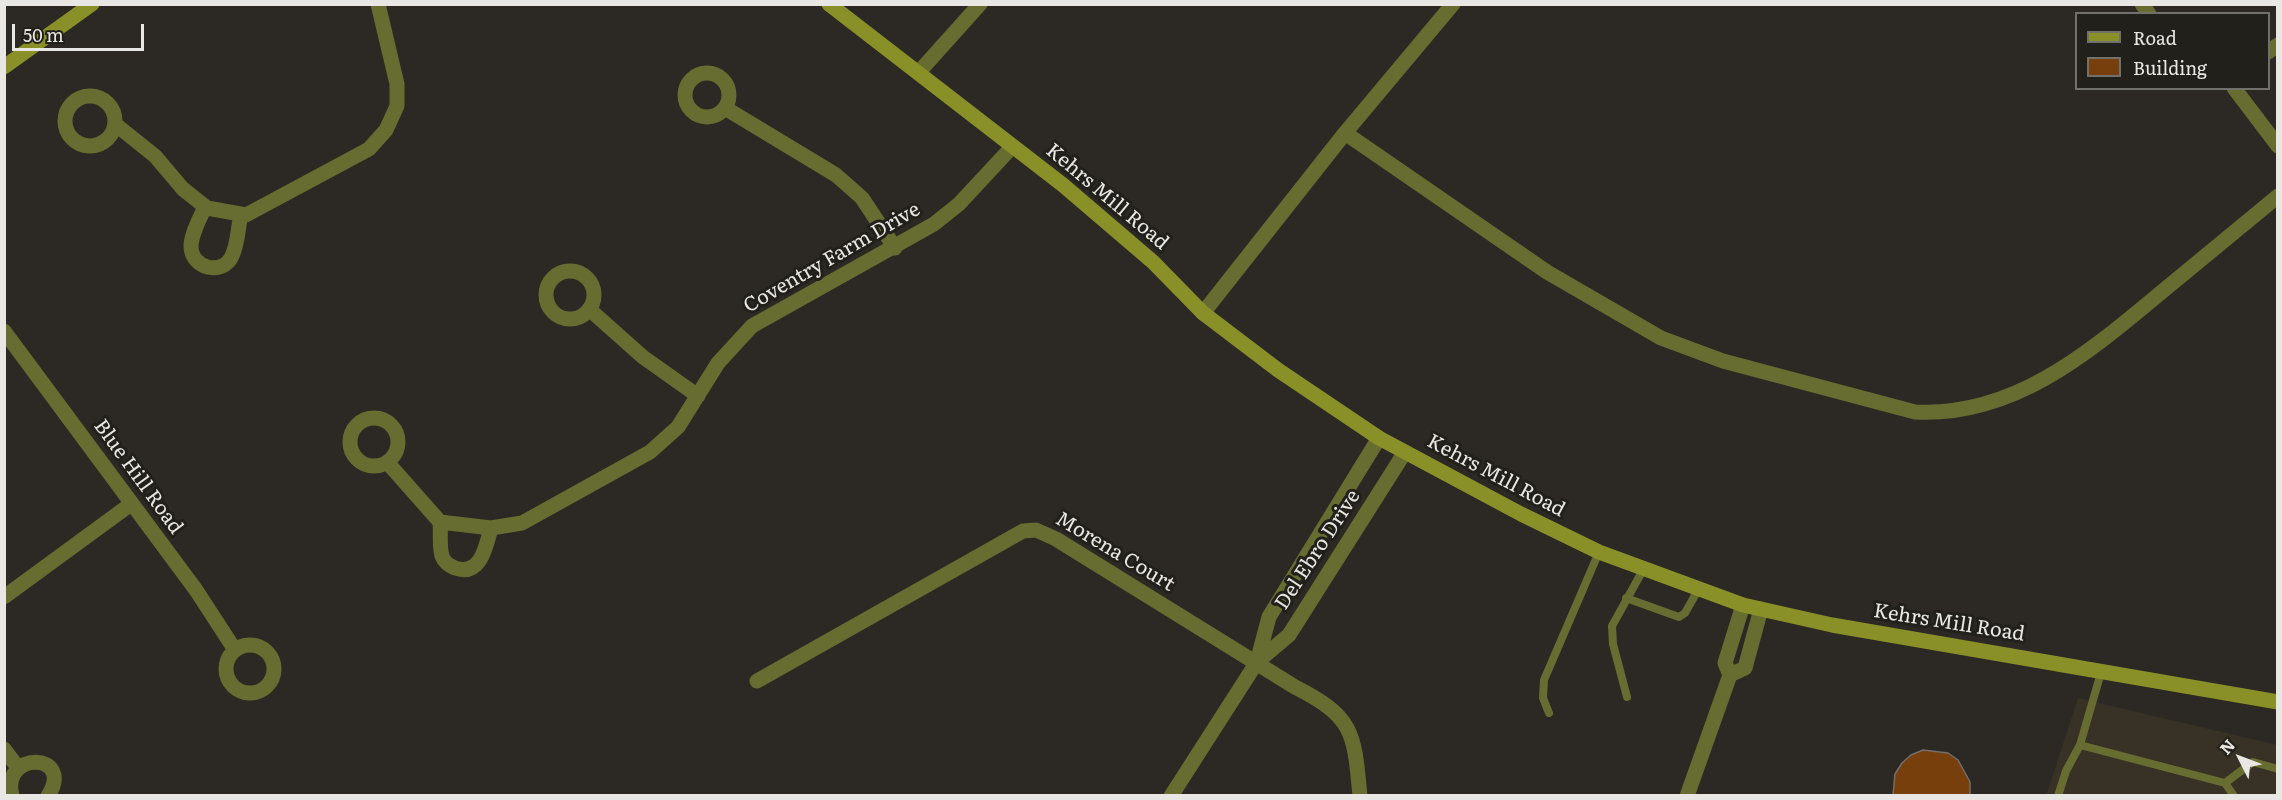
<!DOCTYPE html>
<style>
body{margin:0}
#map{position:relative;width:2282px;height:800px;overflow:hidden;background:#2c2924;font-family:Literata,serif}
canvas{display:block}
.frame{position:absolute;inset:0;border:6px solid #e9e7e3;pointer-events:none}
.legend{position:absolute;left:2075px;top:12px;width:195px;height:78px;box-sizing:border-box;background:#22201a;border:2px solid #72706a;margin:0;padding:8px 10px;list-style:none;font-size:18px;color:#e9e7e3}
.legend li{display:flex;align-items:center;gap:12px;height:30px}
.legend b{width:30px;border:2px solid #72706a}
.north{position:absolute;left:2210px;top:728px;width:60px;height:60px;-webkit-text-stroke:4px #22201a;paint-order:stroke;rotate:312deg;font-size:16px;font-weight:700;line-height:24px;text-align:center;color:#e9e7e3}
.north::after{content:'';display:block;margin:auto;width:21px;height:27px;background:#e9e7e3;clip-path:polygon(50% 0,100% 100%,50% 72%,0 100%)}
.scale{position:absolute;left:12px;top:24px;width:132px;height:27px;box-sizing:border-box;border:3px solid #e9e7e3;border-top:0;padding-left:8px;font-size:18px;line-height:21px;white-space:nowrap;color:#e9e7e3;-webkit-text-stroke:4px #22201a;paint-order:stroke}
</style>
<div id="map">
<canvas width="2282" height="800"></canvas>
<div class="frame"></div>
<ul class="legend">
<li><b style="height:8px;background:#8a9028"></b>Road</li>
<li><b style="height:16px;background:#773f0b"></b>Building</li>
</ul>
<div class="north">N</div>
<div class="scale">50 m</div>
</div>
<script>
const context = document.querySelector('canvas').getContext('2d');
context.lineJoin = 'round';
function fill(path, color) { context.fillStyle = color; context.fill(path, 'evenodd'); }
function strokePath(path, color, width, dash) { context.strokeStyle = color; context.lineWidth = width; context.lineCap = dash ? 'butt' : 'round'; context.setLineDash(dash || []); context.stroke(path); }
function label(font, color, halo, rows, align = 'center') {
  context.font = font + ' Literata,serif'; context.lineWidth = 6; context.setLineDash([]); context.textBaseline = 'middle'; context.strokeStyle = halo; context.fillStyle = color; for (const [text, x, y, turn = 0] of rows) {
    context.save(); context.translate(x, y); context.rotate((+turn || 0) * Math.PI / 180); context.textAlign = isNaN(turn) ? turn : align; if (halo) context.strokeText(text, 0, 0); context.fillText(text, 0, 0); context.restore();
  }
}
fill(new Path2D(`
 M2078,698L2277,745V795L2046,796Z`), '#373126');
const building = new Path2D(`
 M1923,750L1948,753L1958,760L1970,782V795H1893L1895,774L1902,763L1911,755Z`);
fill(building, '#773f0b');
strokePath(building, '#756e6a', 1.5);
strokePath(new Path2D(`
 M1626,598L1679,617L1685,613L1698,590
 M2102,669L2080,745L2225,783L2234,796
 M1627,697L1613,644L1612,626L1643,570
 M1549,713L1543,698L1544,680L1599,552
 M2225,783L2253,762L2278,769
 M2058,796L2066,771L2080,745`), '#676c30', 8);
strokePath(new Path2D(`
 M2142,4L2149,14
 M2268,52L2278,45
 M919,72L980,4
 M685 95a22 22 0 1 1 44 0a22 22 0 1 1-44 0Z
 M2234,88L2278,146
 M65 121a25 25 0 1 1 50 0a25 25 0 1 1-50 0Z
 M725,108L836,175L862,198L895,248
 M115,124L155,156L183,189L207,208L246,215L369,149L386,130L397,106V84L378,4
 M1345,133L1547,272L1661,338L1723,361L1915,412C2013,417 2087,354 2158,295C2198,262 2238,229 2278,196
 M205,207C200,218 191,234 191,247C192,269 223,276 232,256C238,244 238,227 241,214
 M546 295a24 24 0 1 1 48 0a24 24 0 1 1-48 0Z
 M589,309L643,357L698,396
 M1203,313L1345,133L1453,4
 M4,331L196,590L235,650
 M350 442a24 24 0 1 1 48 0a24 24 0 1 1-48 0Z
 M387,462L440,522L491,528L522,523L650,452L678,427L718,363L752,326L934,224L959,204L1012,147
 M440,522C441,533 439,546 442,556C444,562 450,566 455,568C481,577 486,546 491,528
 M4,597L131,504
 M226 669a24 24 0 1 1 48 0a24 24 0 1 1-48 0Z
 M1257,662L1269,617L1379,438
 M1730,675L1745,668L1761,609
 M757,681L1023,531L1036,530L1056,539L1295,687C1354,717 1354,732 1360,796
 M4,749L16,765
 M12,796C0,750 76,752 48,796
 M1171,796L1257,662L1289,635L1405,452
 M1687,796L1730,675L1725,663L1743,605`), '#676c30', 15);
strokePath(new Path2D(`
 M829,4L1063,185L1153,262L1203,313L1278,370L1379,438L1521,514L1599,552L1743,605L1832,625L2278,702
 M4,67L92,4`), '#8a9028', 15);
label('20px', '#e9e7e3', '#22201a', [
 ["Kehrs Mill Road",1107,197,40],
 ["Coventry Farm Drive",832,258,-30],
 ["Kehrs Mill Road",1496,476,28],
 ["Blue Hill Road",138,477,54],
 ["Del Ebro Drive",1318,550,-57],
 ["Morena Court",1115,552,31],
 ["Kehrs Mill Road",1949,623,9]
]);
</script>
